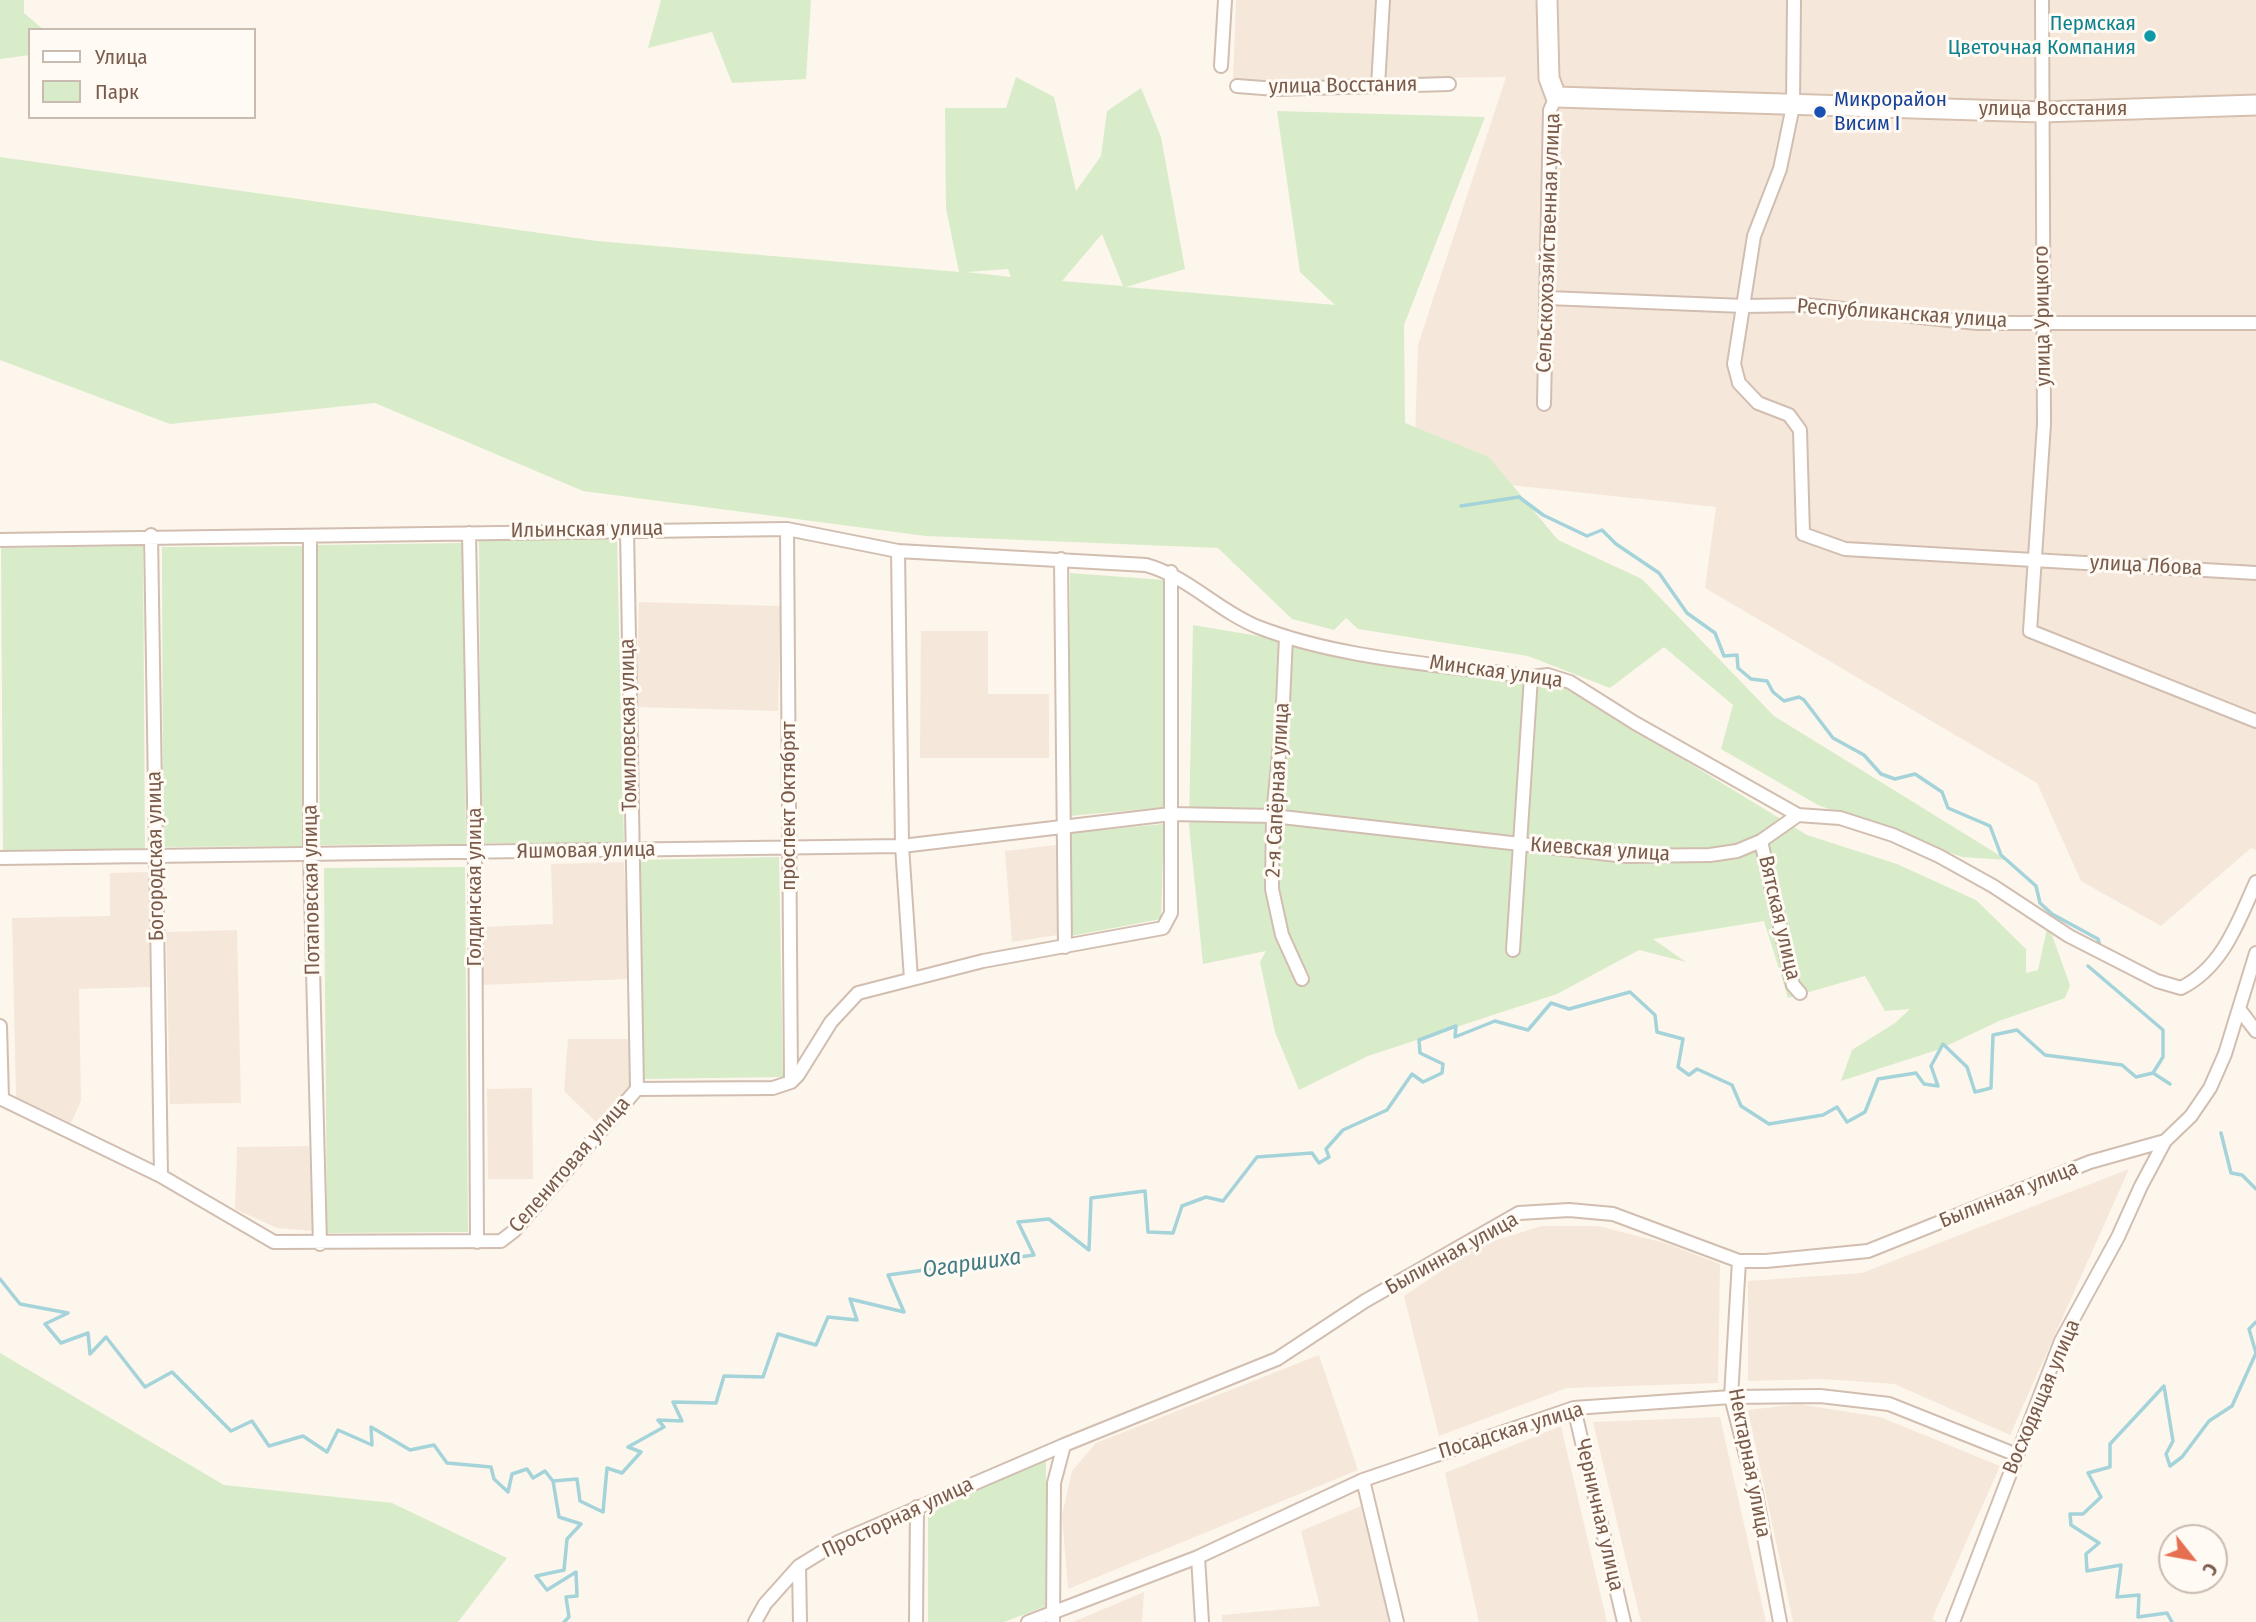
<!DOCTYPE html>
<meta charset="utf-8">
<style>
body{margin:0}
#map{position:relative;width:2256px;height:1622px;overflow:hidden;background:#fdf6ec;font-family:"Fira Sans Condensed",sans-serif}
canvas{display:block}
.legend{position:absolute;left:28px;top:28px;width:228px;height:91px;box-sizing:border-box;background:#fffaf3;border:2px solid #cabbb1;margin:0;padding:9px 12px;list-style:none;font-size:21px;color:#7a5c4d}
.legend li{display:flex;align-items:center;gap:14px;height:35px}
.legend b{width:35px;border:2px solid #cabbb1}
.north{position:absolute;left:2158px;top:1524px;width:70px;height:70px;box-sizing:border-box;background:#fffaf3;border:2px solid #cabbb1;border-radius:50%;rotate:121deg;font-size:19px;font-weight:700;line-height:28px;text-align:center;color:#7a5c4d}
.north::after{content:'';display:block;margin:auto;width:24px;height:32px;background:#e76f51;clip-path:polygon(50% 0,100% 100%,50% 72%,0 100%)}
</style>
<div id="map">
<canvas width="2256" height="1622"></canvas>
<ul class="legend">
<li><b style="height:9px;background:#fff"></b>Улица</li>
<li><b style="height:19px;background:#d8ecc9"></b>Парк</li>
</ul>
<div class="north">С</div>
</div>
<script>
const context = document.querySelector('canvas').getContext('2d');
context.lineJoin = 'round';
function fill(path, color) { context.fillStyle = color; context.fill(path, 'evenodd'); }
function strokePath(path, color, width, dash) { context.strokeStyle = color; context.lineWidth = width; context.lineCap = dash ? 'butt' : 'round'; context.setLineDash(dash || []); context.stroke(path); }
function label(font, color, halo, rows, align = 'center') {
  context.font = font + ' "Fira Sans Condensed",sans-serif'; context.lineWidth = 6; context.setLineDash([]); context.textBaseline = 'middle'; context.strokeStyle = halo; context.fillStyle = color; for (const [text, x, y, turn = 0] of rows) {
    context.save(); context.translate(x, y); context.rotate((+turn || 0) * Math.PI / 180); context.textAlign = isNaN(turn) ? turn : align; if (halo) context.strokeText(text, 0, 0); context.fillText(text, 0, 0); context.restore();
  }
}
fill(new Path2D(`
 M1236,0H2256V850L2251,848L2161,926L2081,881L2037,783L1705,588L1716,507L1435,477L1415,438L1418,345L1506,77L1233,81Z
 M639,602L781,606L778,711L636,707Z
 M921,631H988V694H1049V758H920Z
 M1056,845L1058,935L1012,942L1005,851Z
 M624,862L629,979L482,985L480,927L553,924L551,864Z
 M148,872L150,987L79,989L81,1101L71,1123L16,1097L12,918L110,916V873Z
 M237,930L241,1103L170,1104L166,932Z
 M568,1039H629L631,1086L596,1122L564,1091Z
 M532,1088L533,1179H488L487,1089Z
 M309,1146L313,1231L277,1228L235,1209L237,1147Z
 M2129,1169L2010,1435L1894,1384L1822,1379L1748,1381V1281L1862,1273Z
 M1541,1226H1598L1665,1243L1720,1264L1718,1383L1567,1388L1439,1436L1404,1296L1478,1246Z
 M1319,1355L1358,1470L1068,1589L1062,1516L1072,1471L1096,1443Z
 M1798,1404L1880,1417L2000,1466L1932,1619L1937,1622H1793L1748,1410Z
 M1720,1417L1766,1622H1641L1593,1422Z
 M1561,1426L1607,1622H1479L1445,1473Z
 M1361,1506L1389,1622H1222V1615L1320,1606L1301,1531Z
 M1144,1592L1142,1622H1073Z`), '#f5e8da');
fill(new Path2D(`
 M0,0H24V13L44,30H30V55L0,59Z
 M661,0H811L806,79L732,83L712,32L648,48Z
 M1016,77L1054,97L1076,191L1101,156L1107,111L1141,88L1161,137L1185,269L1126,287L1335,305L1300,272L1277,111L1485,117L1404,325L1405,423L1489,457L1558,540L1642,579L1774,716L2007,860L1962,857L1818,805L1721,749L1733,705L1664,647L1610,688L1528,656L1358,629L1346,618L1334,630L1292,619L1218,548L926,536L583,491L375,403L170,424L0,360V157L597,241L959,272L946,208L945,108H1006ZM1102,234L1123,286L1062,281ZM1008,269L1011,277L966,272H967Z
 M617,537L624,843H481L479,539Z
 M463,543L466,844L320,845L317,545Z
 M143,546L145,849L3,850L1,548Z
 M302,546L303,846L163,847L162,547Z
 M1070,573L1164,580L1166,807L1070,816Z
 M1193,625L1566,688L1807,835L1897,864L1976,900L2026,949V973L2038,970L2048,924L2070,985L2065,998L1999,1021L1940,1049L1841,1081L1852,1050L1895,1023L1910,1009L1885,1011L1865,976L1788,998L1764,921L1653,939L1686,962L1639,950L1557,994L1368,1056L1299,1090L1275,1032L1260,962L1266,951L1203,964L1189,826Z
 M1164,824L1161,919L1071,936L1070,833Z
 M779,857L783,1077L643,1079L639,860Z
 M465,867L468,1232L327,1233L324,868Z
 M0,1353L224,1485L392,1503L507,1558L458,1622H0Z
 M1046,1459V1606L1004,1622H928V1512Z`), '#d8ecc9');
strokePath(new Path2D(`
 M1461,506L1519,497L1543,515L1587,536L1602,530L1616,544L1659,573L1687,613L1715,633L1724,656L1737,655L1738,668L1751,679L1767,681L1773,692L1784,701L1799,697L1804,700L1833,738L1864,755L1881,774L1895,779L1915,774L1942,792L1948,808L1990,826L2001,855L2036,886L2040,903L2052,914L2098,939L2100,946
 M2088,966L2163,1030V1057L2153,1073
 M2221,1133L2231,1173L2242,1175L2256,1189
 M0,1279L20,1304L68,1313L45,1324L61,1343L88,1333L90,1354L106,1337L145,1387L172,1372L231,1431L252,1421L269,1446L303,1436L327,1452L338,1430L372,1445L371,1427L410,1450L434,1445L447,1463L491,1467L494,1479L508,1492L512,1474L527,1469L533,1478L545,1471L552,1480
 M2256,1322L2249,1329L2256,1353
 M564,1622L569,1617L566,1597L577,1596L576,1572L547,1590L536,1576L564,1570L567,1539L581,1524L559,1517L553,1481L577,1479L580,1501L603,1512L607,1468L622,1473L641,1452L628,1447L664,1427L658,1420L682,1421L673,1402L716,1403L724,1376L763,1377L778,1334L816,1345L828,1317L857,1320L850,1299L904,1312L888,1275L1034,1255L1018,1222L1049,1219L1089,1250L1091,1198L1145,1191L1148,1232L1173,1233L1182,1206L1206,1197L1223,1201L1257,1157L1312,1153L1319,1163L1329,1157L1326,1149L1343,1130L1387,1110L1412,1074L1423,1082L1442,1073L1443,1064L1420,1053L1419,1040L1456,1026L1455,1037L1495,1021L1528,1030L1551,1003L1569,1009L1630,992L1655,1015L1657,1032L1683,1039L1678,1067L1689,1075L1697,1069L1732,1085L1741,1106L1769,1124L1823,1115L1837,1107L1847,1122L1865,1112L1878,1079L1916,1073L1924,1084L1938,1086L1931,1066L1943,1044L1967,1067L1975,1092L1991,1088L1993,1035L2017,1030L2045,1055L2122,1065L2136,1077L2153,1073L2170,1084
 M2172,1622L2167,1613L2138,1617L2139,1595L2117,1597L2121,1565L2087,1571L2086,1554L2099,1543L2071,1525L2070,1514H2083L2101,1497L2088,1473L2110,1467V1444L2164,1386L2173,1441L2166,1454L2170,1466L2182,1457L2209,1421L2232,1406L2256,1353`), '#a5d3da', 3.5);
const street = new Path2D(`
 M1794,0L1793,106L1780,169L1754,236L1734,364L1739,383L1758,403L1789,415L1800,430L1803,534L1845,549L2256,573
 M2042,0L2044,424L2030,631L2256,721
 M1221,66L1225,0
 M1237,86L1276,89L1449,84
 M1378,86L1383,0
 M1548,298L1744,306L1806,305L1977,323H2256
 M1544,404L1550,110L1556,97
 M627,529L637,1089
 M787,529L791,1082
 M469,533L475,853L477,1242
 M151,535L161,1176
 M310,536V852L320,1244
 M0,540L787,529L898,551L1146,565C1189,577 1218,611 1258,627C1343,660 1441,664 1531,677L1548,675L1570,682L1635,723L1798,815
 M898,551L902,846L911,979
 M1061,559L1065,947
 M1286,637L1282,724L1273,816L1272,889L1282,935L1302,979
 M1761,841L1793,985L1800,993
 M0,858L902,846L1171,814L1273,816L1626,856L1710,855L1737,851L1761,841L1798,815L1840,818L1893,835L1939,856L1993,886L2069,936L2157,981L2181,988C2223,967 2238,922 2256,882
 M1513,950L1531,677
 M2239,1009L2256,1031
 M0,1026L2,1099
 M0,1098L161,1176L274,1242L501,1241L514,1231L637,1089L773,1088L791,1082L798,1075L831,1022L858,993L983,961L1163,928L1171,913V572
 M1739,1261L1731,1397L1756,1494L1780,1622
 M1574,1408L1624,1622
 M1363,1480L1397,1622
 M1198,1557L1202,1622
 M799,1566L800,1622
 M755,1622L765,1604L799,1566L838,1542L1064,1445
 M916,1622L917,1507
 M1028,1622L1198,1557L1363,1480L1574,1408L1731,1397L1820,1396L1889,1404L2017,1455
 M1053,1622L1054,1483L1064,1445L1277,1359L1365,1301L1519,1213L1569,1210L1613,1214L1739,1261H1766L1868,1251L2090,1162L2165,1141L2191,1116L2210,1088L2225,1054L2256,953
 M1953,1622L2061,1341L2118,1237L2141,1186L2165,1141`);
const secondary = new Path2D(`
 M1547,0L1549,78L1556,97L2042,112L2256,105`);
strokePath(street, '#d1beb0', 16);
strokePath(secondary, '#d6c0b0', 23);
strokePath(street, '#fff', 12);
strokePath(secondary, '#fff', 19);
for (const [x, y, r, color] of [
 [2150,36,7,"#0f9aa8"],
 [1820,112,7,"#1a4fb4"]
]) { const dot = new Path2D(); dot.arc(x, y, r, 0, 2 * Math.PI); context.fillStyle = color; context.fill(dot); strokePath(dot, '#fffaf3', 2.5); }
label('21px', '#0d838f', '#fffaf3', [
 ["Пермская",2136,24],
 ["Цветочная Компания",2136,48]
], 'right');
label('21px', '#7a5c4d', '#fffaf3', [
 ["улица Восстания",1343,86,-1],
 ["улица Восстания",2053,109],
 ["Сельскохозяйственная улица",1549,243,-88],
 ["Республиканская улица",1902,314,4],
 ["улица Урицкого",2043,316,-91],
 ["Ильинская улица",587,530,-1],
 ["улица Лбова",2146,566,3],
 ["Минская улица",1496,672,8],
 ["Томиловская улица",629,725,-91],
 ["2-я Сапёрная улица",1278,790,-87],
 ["проспект Октябрят",789,806,-90],
 ["Киевская улица",1600,850,4],
 ["Яшмовая улица",586,851,-1],
 ["Богородская улица",156,856,-91],
 ["Голдинская улица",475,887,-90],
 ["Потаповская улица",312,890,-91],
 ["Вятская улица",1779,918,77],
 ["Селенитовая улица",570,1165,-49],
 ["Былинная улица",2009,1195,-22],
 ["Былинная улица",1452,1254,-29],
 ["Восходящая улица",2042,1397,-67],
 ["Посадская улица",1511,1431,-17],
 ["Нектарная улица",1749,1463,79],
 ["Черничная улица",1599,1515,77],
 ["Просторная улица",898,1518,-25]
]);
label('21px', '#164399', '#fffaf3', [
 ["Микрорайон",1834,100],
 ["Висим I",1834,124]
], 'left');
label('italic 23px', '#437c86', '#fffaf3', [
 ["Огаршиха",972,1264,-8]
]);
</script>
